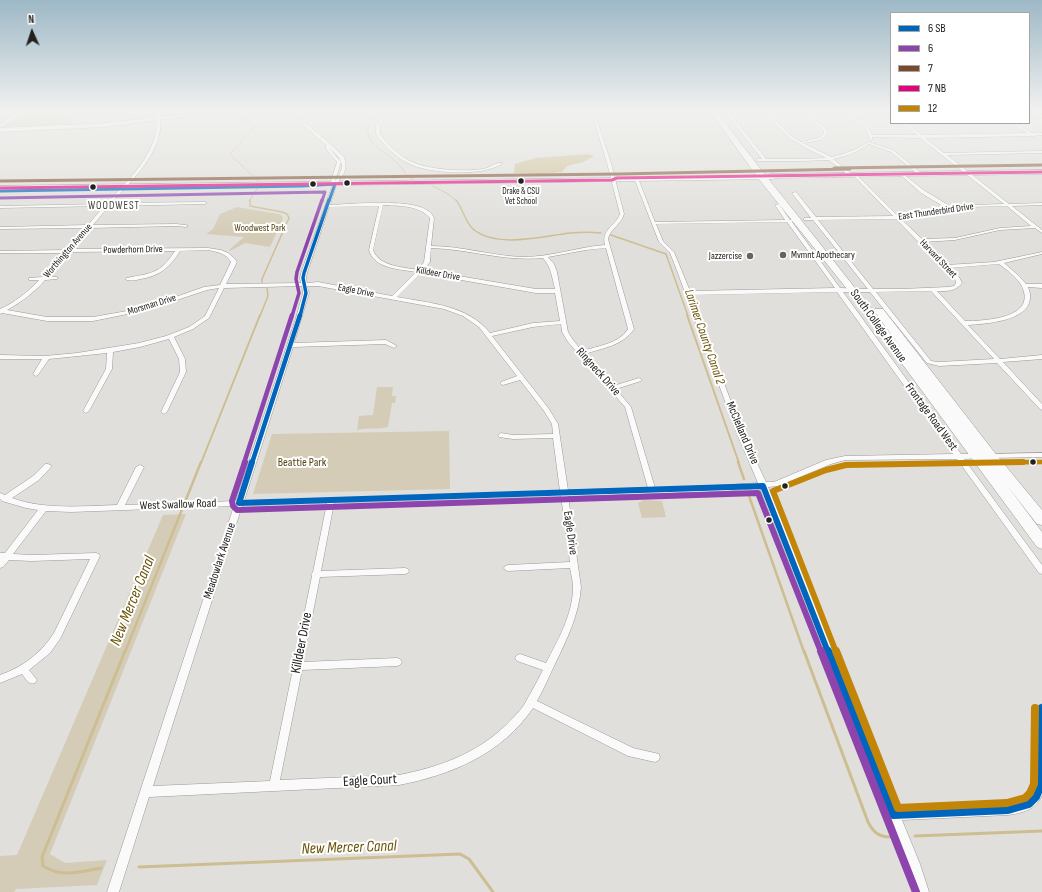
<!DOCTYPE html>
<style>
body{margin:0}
#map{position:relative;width:1042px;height:892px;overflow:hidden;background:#e0dfdb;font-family:"Sofia Sans Condensed",sans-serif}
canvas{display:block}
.legend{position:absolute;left:890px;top:12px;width:140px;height:112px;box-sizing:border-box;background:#fff;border:1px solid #a6a6a5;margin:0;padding:5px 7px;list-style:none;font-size:12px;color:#21211e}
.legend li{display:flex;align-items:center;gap:8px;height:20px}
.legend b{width:20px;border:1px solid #a6a6a5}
.north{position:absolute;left:12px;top:12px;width:40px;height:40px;-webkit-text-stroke:3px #fff;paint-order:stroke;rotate:357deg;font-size:11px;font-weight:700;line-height:16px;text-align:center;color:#21211e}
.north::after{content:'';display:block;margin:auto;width:14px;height:18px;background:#21211e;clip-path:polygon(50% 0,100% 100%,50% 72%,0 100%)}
</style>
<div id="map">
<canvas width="1042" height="892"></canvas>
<ul class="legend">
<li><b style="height:5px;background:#0065bd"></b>6 SB</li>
<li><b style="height:5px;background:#8e44ad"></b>6</li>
<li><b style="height:5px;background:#7a4b2a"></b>7</li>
<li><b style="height:5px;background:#e5007d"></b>7 NB</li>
<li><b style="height:5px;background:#c28508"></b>12</li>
</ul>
<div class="north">N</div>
</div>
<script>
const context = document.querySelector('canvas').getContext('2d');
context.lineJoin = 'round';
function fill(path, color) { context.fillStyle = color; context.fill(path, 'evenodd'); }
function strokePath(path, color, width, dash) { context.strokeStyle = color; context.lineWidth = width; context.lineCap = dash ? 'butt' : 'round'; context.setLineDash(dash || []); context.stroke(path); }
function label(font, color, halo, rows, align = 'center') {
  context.font = font + ' "Sofia Sans Condensed",sans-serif'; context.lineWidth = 4; context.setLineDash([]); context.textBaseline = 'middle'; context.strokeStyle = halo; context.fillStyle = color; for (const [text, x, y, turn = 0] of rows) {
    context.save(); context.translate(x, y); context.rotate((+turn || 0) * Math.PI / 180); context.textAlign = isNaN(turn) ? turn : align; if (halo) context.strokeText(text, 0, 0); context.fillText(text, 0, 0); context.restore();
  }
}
fill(new Path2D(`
 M34,111L39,113L66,112V115L64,116L65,119L72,121L69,126L2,128L18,116Z
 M237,207L279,214L282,216L283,219L270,247L245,243L230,251L229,250L244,237L206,234L213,229L220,214Z
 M377,387H393L392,396H396L395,403H392L388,427C378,430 368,427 357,430L359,416L373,415Z
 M449,431L450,489L253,494L272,434Z
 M644,500L662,501L666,517L642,518L638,503Z
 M186,514L50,854L65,863L107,860L97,885L16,889L14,892H0V856L17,855L163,515Z`), '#d4ccb6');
fill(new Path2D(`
 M587,154L594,156L583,162L567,166L562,172L542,174L514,173L515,164L535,158Z`), '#cdbe92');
strokePath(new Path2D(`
 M244,111L241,115L253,125V129L230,154L260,183
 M381,111L368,125C364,145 388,152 399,165C406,172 403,174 414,180
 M433,186L448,194L457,201
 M249,201L257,189`), '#cdbe92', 1);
strokePath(new Path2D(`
 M250,200V206L282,212L287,214L289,218L262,279V283
 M456,200C463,209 465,222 473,229C497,249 543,236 570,233C581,232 591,232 601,233
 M611,235L666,254L688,316
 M260,316L268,296L267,288`), '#cdbe92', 1.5);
strokePath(new Path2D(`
 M687,315L739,463
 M201,463L260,315`), '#cdbe92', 2);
strokePath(new Path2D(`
 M738,462L744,479
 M748,493L804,652
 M125,652L201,462`), '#cdbe92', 2.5);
strokePath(new Path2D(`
 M804,651L868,822C873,832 879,837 890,837
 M915,836L1042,831
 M139,867L460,854L469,859L493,892
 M101,868C80,872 62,878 43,866L42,857L125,651`), '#cdbe92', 3);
const street = new Path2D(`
 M28,111H32L17,117L0,127V124L15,115Z
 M155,111H159C168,148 134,178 111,203L205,202L207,203L205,204L109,206L93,225L176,224L186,225L188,226L186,227L176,226L90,228L71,249L208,248L221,250L228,253L234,258L237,262L226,284L301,283L300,278L301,273L333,184L331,181L337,162L326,149V145L296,119L283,111C295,111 334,147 344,157C349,173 341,175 336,186C334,192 332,199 330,205C352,204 412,198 428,211C431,212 433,216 434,218L431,246C462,246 492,256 523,257C551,257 578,247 605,245C601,229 615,227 620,214L607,163L591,111H594L611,163L624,214C621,225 610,229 608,239L634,329C623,346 602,348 585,354L613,386L639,378L642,380L641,381L616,389L631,407L655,488L726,485L758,483L736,431L676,268L670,253L659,242L634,178L635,177L638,178L655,222L785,220L775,205L779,204L790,220H793V221L792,222L840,288L868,289L813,220H804V218H811L792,193L796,192L816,217L893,216L854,176L851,177L829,160L801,161H757V159H762L725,112H720L719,111H738L737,112H729L766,159H801L826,158L804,147L789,138L767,115L756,112V111L769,113L791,136L801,142L819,138L824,133L823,130L802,111H806L826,129L828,133L821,140L803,143L831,157L843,154L856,149L869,142L893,150L921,173V175H919L891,152L869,144C858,152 847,156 833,159L854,176L857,175L898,216H908L948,209L921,193L902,176L901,175L903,174L925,191L953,208L972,205L1004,204L920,138L872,137V140H870L867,131L845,111H848L870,130L872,135H917L902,123H906L922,135L1027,133L1011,123H1016L1032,133H1042V135L1033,136L925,138L944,153L1042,151V153L947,155L1009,204L1042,203V205L1012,206L1042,230V233L1035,228L1000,230L955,240L924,242L947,265L994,262L1042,252V254L1004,263L1019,276L1026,284H1042V288L1028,287C1029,290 1031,295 1030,299C1028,321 985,324 968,325L1000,359L1042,355V359L1003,362L1042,404V410L1040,409L997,363L939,366L927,363L870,292H843L961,454H981L982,456L981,458L964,459L1042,565V574L1039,573L957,459L845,460L831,464L778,486L768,487L898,809L1008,805C1023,802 1029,800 1036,785L1037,708L1039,705L1042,704V795C1036,810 1022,813 1008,815L902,820L920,864L929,892H917L908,864L891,820L889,819L888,815V813L760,488L726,491L568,496L581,587C579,615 567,639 555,664C549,676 544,689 537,701L633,748L659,754L660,757L659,760L655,762L628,756L533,708C502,754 451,775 399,785L149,797L119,892H107L234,506L71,512L46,511L13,554L32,555L96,553L99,554L100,556L60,639L50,653L29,670L37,680L35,683C28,685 26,679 22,674L0,683V675C23,667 41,653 54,633L90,559L32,561L9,560L3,567L0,568V553H5L38,510L26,508L2,501L0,499V493L5,495L33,476L45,464H48L52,466L39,480L12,498C45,510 82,506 117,505L136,467L140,465L144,467L125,505L236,501L296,318L303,293L302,286L224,288L209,318L193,329L174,337L185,359L186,372L167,412L164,414L161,412L180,372L179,359L169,339L140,347L113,352L112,369L89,411L86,413L83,411L106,369L107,353L49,359L38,375L36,376L33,374L42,359H0V355L45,356L77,353L139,343L166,336L189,327L205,316L219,288L207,290L147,310L93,321H47L2,313L0,314V309C14,303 28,292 39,280H29V278L42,277L63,253H0V251L66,250L85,228L0,229V227L88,225L104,206L0,208V206L107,204C129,178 164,149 155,111ZM330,149C342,158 347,167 335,181L341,162ZM383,205C399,206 419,205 430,218L424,262L418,270C404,267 379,267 373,250ZM379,206L369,250C374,269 400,269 416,272L392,296L318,282L307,283L306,278L307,273L329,207ZM1007,206L1031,226L1000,228L955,238L922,239L901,219L908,218L972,207ZM896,219L955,279L956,283L954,286L948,287L901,289H873L818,220ZM787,222L835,288L690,291L674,252L663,241L656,224ZM431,248C469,249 505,262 543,258C551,267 552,277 555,289H536L423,270L430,262ZM606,248L628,329C619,344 597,346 582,351L573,340L568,332L557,272L554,264L548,257L586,250ZM208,250C217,252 226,253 231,262L220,285L204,287L144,308L93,317H47L7,310C21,302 34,293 45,280L57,279V277H48L69,252L175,251C160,274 152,273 126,278L125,279C130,282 136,280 141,279C160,276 170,267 180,251ZM999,264C1007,270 1015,276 1020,283C1022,286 1023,289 1024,292C1031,319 982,321 965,321L937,291C947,291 955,292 962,283L959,277L950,268ZM421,273L536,293H555L560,321L533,323L490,333C468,305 429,303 397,297ZM307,286H318L444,309L463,316L479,327L517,376L501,382L500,383L501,384L503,385L520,380L544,411L552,424L553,434L513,435L501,433L498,435L499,437L513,439L553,438L560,491L244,501L293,347L385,344L394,348L397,346L386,340L294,343L309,293ZM931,291L994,359L939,362L931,361L876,292ZM837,292L953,454L845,456L826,460L774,482H766L742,431L691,295ZM561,324L562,332L568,342L625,407L648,488L568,490L558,424L549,409L492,336L533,327ZM561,496L570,562L508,565L505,566L504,568L505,570L508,571L570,568C571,574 573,581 573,587C573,614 558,640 546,663L520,654L517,655L515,658L517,661L543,670C537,682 530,694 524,705C519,712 512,719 506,725C476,754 439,767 399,775L280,780L302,670L397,666L400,665L402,662L400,659L397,658L303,662L320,577L405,574L408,573L409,571L408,569L405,568L321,571L334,503ZM327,503L313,572L311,574L312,576L270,781L153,786L242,506Z
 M388,111H391L380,125V134C388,145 400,157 412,162C430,170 464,172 483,169C489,168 498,161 503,163C485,177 427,174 408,163C395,157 384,145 376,134V125Z
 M1042,115V117L1029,119V117Z
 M1042,453V457L989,458L985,456L989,454Z`);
const secondary = new Path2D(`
 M217,111H228L105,127L0,132V128L105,123Z
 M1042,170V174L770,178L767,176L770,174Z`);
const primary = new Path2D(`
 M772,176L775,178L774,179L0,190V186Z`);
const highway = new Path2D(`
 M710,111H716C777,192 842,269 903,350L874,311L875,309H883L995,453L1042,510V525L1037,524L1006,484L1042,532V549L1037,547L847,289L758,178Z`);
strokePath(street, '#9a9996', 1);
strokePath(secondary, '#9a9996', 1);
strokePath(primary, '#9a9996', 1);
strokePath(highway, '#9a9996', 1);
fill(street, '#fafafa');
fill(secondary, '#fafafa');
fill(primary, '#fafafa');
fill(highway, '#fafafa');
strokePath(new Path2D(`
 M0,191L303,186L335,184L329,201`), '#0065bd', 3);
strokePath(new Path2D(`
 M300,316L306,293L303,278L304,273L329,200`), '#0065bd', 3.5);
strokePath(new Path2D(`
 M252,463L300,315`), '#0065bd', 4.5);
strokePath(new Path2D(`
 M252,462L239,503L763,486L828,652`), '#0065bd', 6);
strokePath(new Path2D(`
 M828,651L893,815L1008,810L1029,804L1036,797L1041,785L1042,708`), '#0065bd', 8);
strokePath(new Path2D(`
 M0,198L325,192L322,201`), '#8e44ad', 3);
strokePath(new Path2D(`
 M292,316L299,293L296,279L297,272L322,200`), '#8e44ad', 3.5);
strokePath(new Path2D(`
 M244,463L292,315`), '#8e44ad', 4.5);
strokePath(new Path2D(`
 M245,462L232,501L233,506L237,510L758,493L821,652`), '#8e44ad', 6);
strokePath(new Path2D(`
 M821,651L916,892`), '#8e44ad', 8);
strokePath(new Path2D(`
 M834,168L1042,165
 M0,181L619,174L850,169`), '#7a4b2a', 3);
strokePath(new Path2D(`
 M0,188L612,180L617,178L1042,172`), '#e5007d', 3);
strokePath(new Path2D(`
 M957,463L1042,462`), '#c28508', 4.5);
strokePath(new Path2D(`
 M836,652L773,491L826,470L846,465L1023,462`), '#c28508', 6);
strokePath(new Path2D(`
 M836,651L898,808L1007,803L1025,798L1030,793L1034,784L1035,708`), '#c28508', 8);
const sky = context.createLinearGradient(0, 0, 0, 235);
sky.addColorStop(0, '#9db8c6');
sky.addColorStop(0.47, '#f1f1ef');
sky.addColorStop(1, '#f1f1ef00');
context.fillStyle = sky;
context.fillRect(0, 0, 1042, 235);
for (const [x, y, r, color] of [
 [521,181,3.5,"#21211e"],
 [347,183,3.5,"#21211e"],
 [313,184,3.5,"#21211e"],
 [93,187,3.5,"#21211e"],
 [783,255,4,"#646460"],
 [750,256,4,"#646460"],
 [1033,462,3.5,"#21211e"],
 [785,486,3.5,"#21211e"],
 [769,520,3.5,"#21211e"]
]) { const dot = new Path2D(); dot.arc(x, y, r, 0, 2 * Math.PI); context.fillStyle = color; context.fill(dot); strokePath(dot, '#fff', 1.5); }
label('9px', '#21211e', '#fff', [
 ["Drake & CSU",521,192],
 ["Vet School",521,202]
]);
label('10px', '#21211e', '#fff', [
 ["East Thunderbird Drive",936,212,-8],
 ["Powderhorn Drive",133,250,-1],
 ["Worthington Avenue",68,251,-49],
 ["Harvard Street",938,259,46],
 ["Killdeer Drive",438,274,10],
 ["Eagle Drive",356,291,11],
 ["Morsman Drive",152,305,-17]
]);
label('10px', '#534313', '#fff', [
 ["Woodwest Park",260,228]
]);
label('10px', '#21211e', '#fff', [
 ["Mvmnt Apothecary",791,255],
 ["Jazzercise",742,256,"right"]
], 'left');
context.letterSpacing = '1px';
label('11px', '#403f39', '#fff', [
 ["WOODWEST",114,206]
]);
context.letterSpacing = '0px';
label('12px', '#21211e', '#fff', [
 ["South College Avenue",878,326,54],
 ["Ringneck Drive",598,372,48],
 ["Frontage Road West",931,417,54],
 ["McClelland Drive",742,433,67],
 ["West Swallow Road",178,505,-2],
 ["Eagle Drive",570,533,82],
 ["Meadowlark Avenue",220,561,-72]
]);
label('12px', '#534313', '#fff', [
 ["Beattie Park",302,463]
]);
label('italic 13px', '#6a5407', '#fff', [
 ["Larimer County Canal 2",704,337,71]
]);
label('14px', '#21211e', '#fff', [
 ["Killdeer Drive",302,643,-79],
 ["Eagle Court",370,781,-3]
]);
label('italic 16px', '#6a5407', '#fff', [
 ["New Mercer Canal",133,601,-68],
 ["New Mercer Canal",349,848,-2]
]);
</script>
